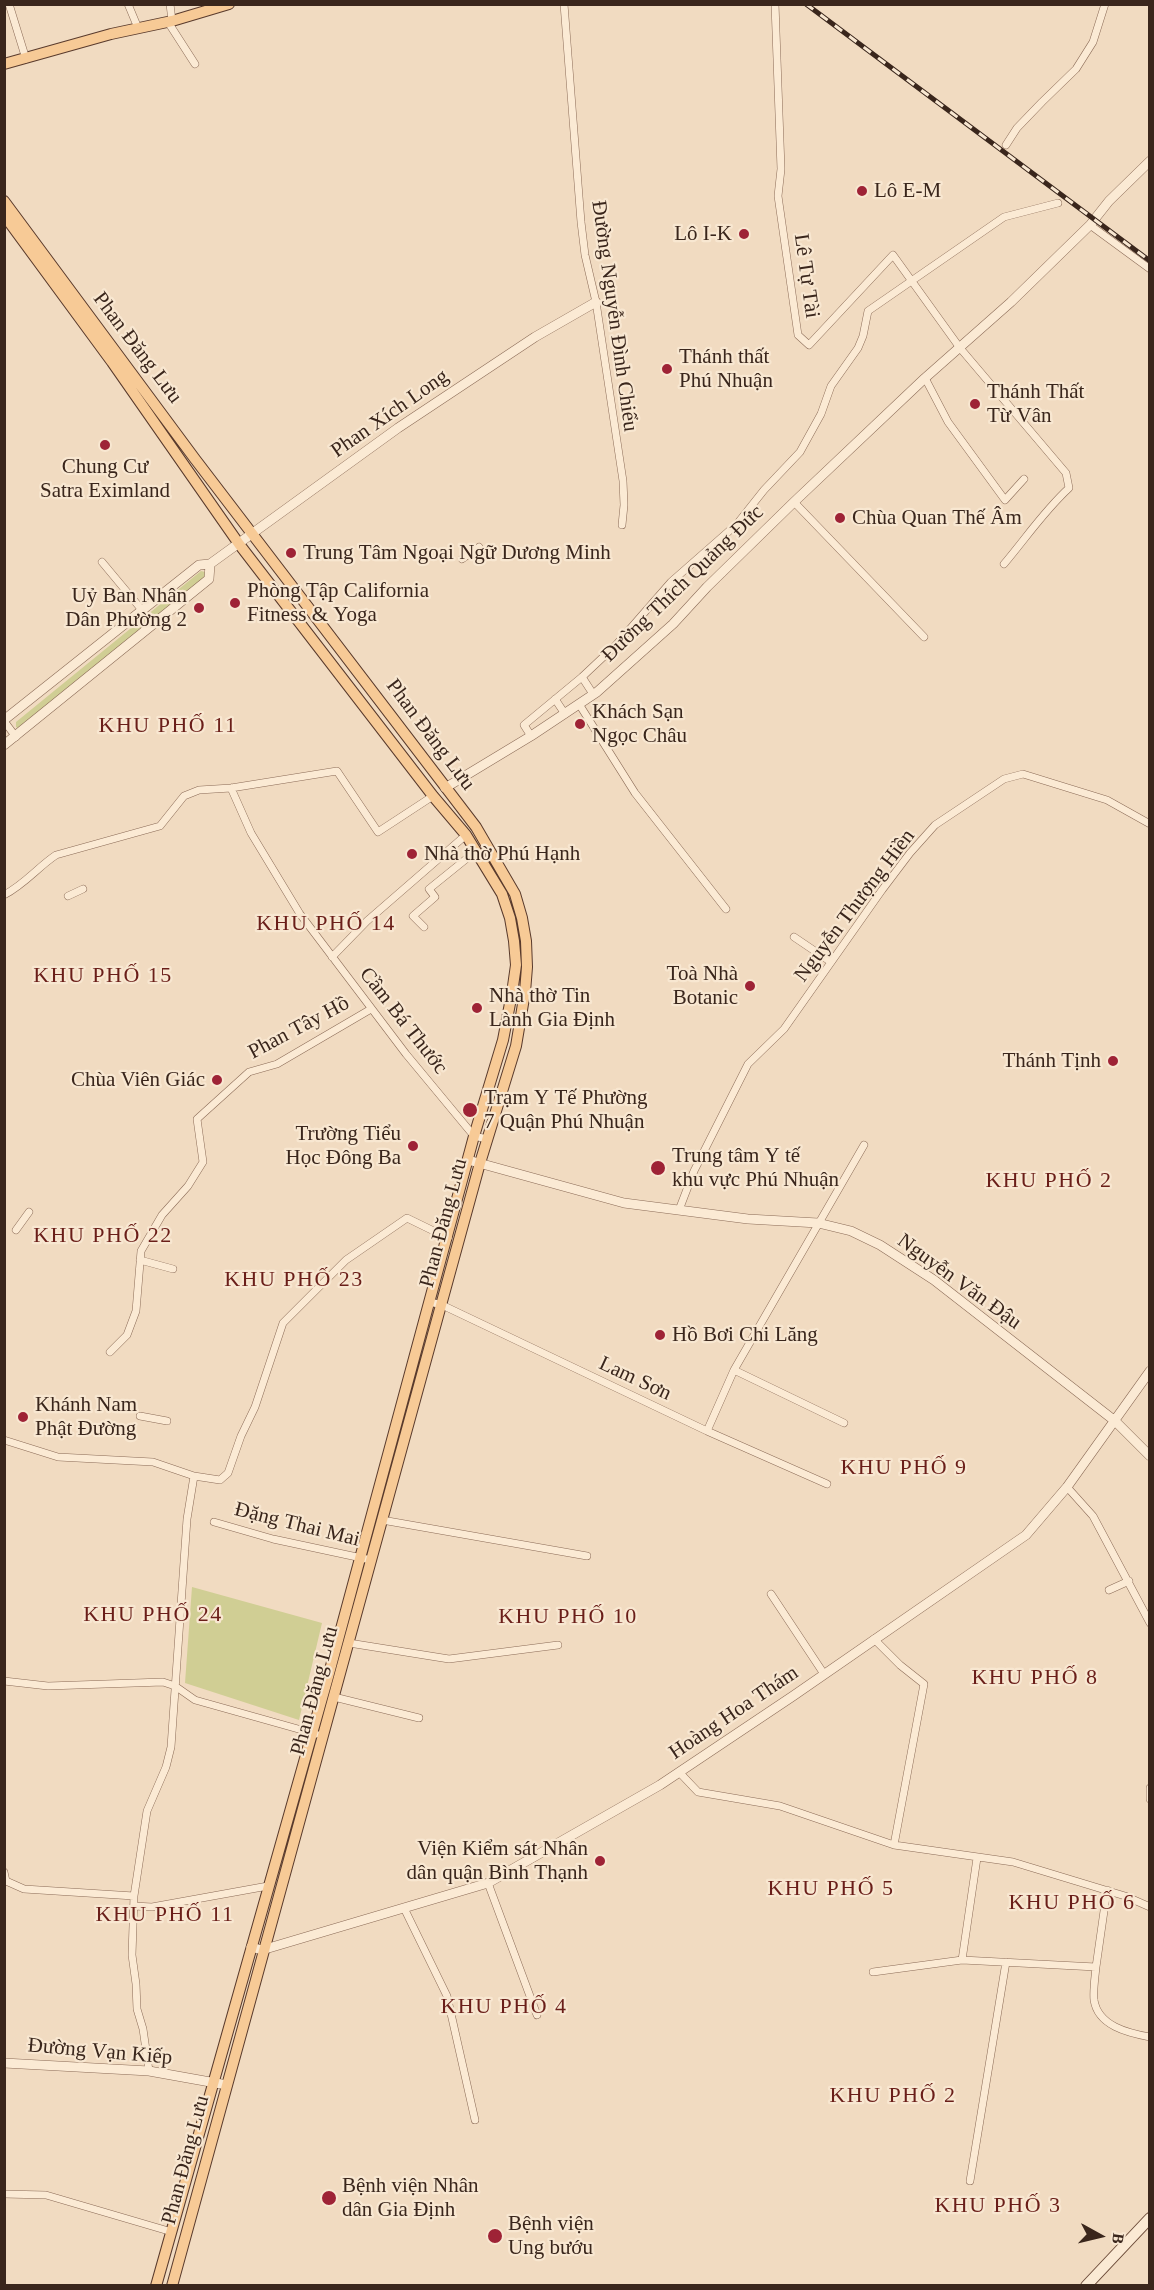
<!DOCTYPE html>
<meta charset="utf-8">
<style>
body{margin:0}
#map{position:relative;width:1154px;height:2290px;overflow:hidden;background:#f1dbc1;font-family:Georgia,serif}
canvas{display:block}
.frame{position:absolute;inset:0;border:6px solid #3a261c;pointer-events:none}
.north{position:absolute;left:1070px;top:2206px;width:60px;height:60px;-webkit-text-stroke:4px #f8e7d1;paint-order:stroke;rotate:98deg;font-size:16px;font-weight:700;line-height:24px;text-align:center;color:#3a261c}
.north::after{content:'';display:block;margin:auto;width:21px;height:27px;background:#3a261c;clip-path:polygon(50% 0,100% 100%,50% 72%,0 100%)}
</style>
<div id="map">
<canvas width="1154" height="2290"></canvas>
<div class="frame"></div>
<div class="north">B</div>
</div>
<script>
const context = document.querySelector('canvas').getContext('2d');
context.lineJoin = 'round';
function fill(path, color) { context.fillStyle = color; context.fill(path, 'evenodd'); }
function strokePath(path, color, width, dash) { context.strokeStyle = color; context.lineWidth = width; context.lineCap = dash ? 'butt' : 'round'; context.setLineDash(dash || []); context.stroke(path); }
function label(font, color, halo, rows, align = 'center') {
  context.font = font + ' Georgia,serif'; context.lineWidth = 4.5; context.setLineDash([]); context.textBaseline = 'middle'; context.strokeStyle = halo; context.fillStyle = color; for (const [text, x, y, turn = 0] of rows) {
    context.save(); context.translate(x, y); context.rotate((+turn || 0) * Math.PI / 180); context.textAlign = isNaN(turn) ? turn : align; if (halo) context.strokeText(text, 0, 0); context.fillText(text, 0, 0); context.restore();
  }
}
fill(new Path2D(`
 M201,571L205,572L207,576L18,728L16,727V722Z
 M192,1587L322,1623L299,1720L185,1683Z`), '#d0ce94');
const minor = new Path2D(`
 M9,4L26,59
 M128,4L138,28
 M170,4L172,21
 M564,4L581,222L585,255L596,302L623,481L624,505L622,525
 M775,4L781,169L778,196L798,335L809,345L893,255L960,348L1066,473L1069,488C1044,511 1026,538 1004,564
 M168,22L195,64
 M1006,145L1017,128L1042,102L1076,69L1093,42L1105,4
 M1090,225L1150,269
 M925,378L948,422L1005,500L1024,479
 M794,502L924,637
 M462,559L479,547
 M102,562L142,610
 M582,677L593,694
 M555,699L565,714
 M579,704L635,793L726,909
 M4,721L16,737
 M531,736L524,725L582,677L616,645L671,582L737,524L764,490L800,452L821,414L831,386L858,348L863,336L868,311L1004,217L1058,203
 M231,788L251,833L300,914L406,1054L474,1136L487,1139
 M4,895C25,884 38,867 56,855L160,826L184,796L199,790L231,788L337,771L378,832L433,796
 M68,896L83,889
 M424,927L413,916L435,897L429,889L476,851
 M794,937L831,962
 M332,957L367,921L466,835
 M679,1210L694,1171L748,1064L784,1029L882,890L910,853L935,825L1004,779L1023,774L1107,800L1150,824
 M16,1230L29,1212
 M140,1260L173,1269
 M430,1302L442,1305L707,1431L827,1484
 M110,1352L127,1335L136,1311L141,1251L162,1215L188,1186L203,1162L197,1119L249,1072L277,1064L371,1009
 M734,1370L844,1423
 M140,1416L167,1421
 M707,1431L734,1370L864,1145
 M4,1440L58,1457L153,1462L194,1476
 M1067,1487L1093,1516L1150,1623
 M382,1520L587,1556
 M214,1522L273,1539L371,1560
 M1109,1590L1129,1581
 M771,1594L824,1674
 M874,1639L900,1665L924,1684L894,1845
 M349,1643L449,1659L558,1645
 M4,1681L48,1686L163,1682L175,1686L195,1700L316,1734
 M334,1697L419,1718
 M679,1772L698,1792L780,1806L894,1845L1013,1862L1125,1896L1150,1907
 M1150,1788V1799
 M4,1872L6,1881L24,1889L134,1896
 M488,1883L537,2015
 M134,1906L152,1907L268,1886
 M404,1908L447,1996L475,2120
 M962,1960L977,1858
 M1096,1967L1107,1890
 M873,1972L962,1960L1096,1967C1095,1977 1093,1990 1094,2000C1098,2026 1128,2033 1150,2037
 M149,2071L143,2029L137,2009L136,1984L132,1955L134,1896L147,1811L166,1767L171,1747L187,1519L194,1476L220,1480L228,1473L241,1436L255,1407L283,1323L346,1260L407,1218L448,1238
 M970,2181L1006,1962
 M4,2194L46,2195L172,2232`);
const tertiary = new Path2D(`
 M4,720L199,565L210,564L398,428L535,337L596,302
 M4,745L209,579L210,564
 M445,788L531,736L597,692L673,624L707,587L794,502L925,378L1011,302L1090,225L1109,201L1150,161
 M468,1160L624,1203L748,1219L818,1223L851,1231L880,1245L934,1280L1115,1421L1150,1456
 M251,1947L262,1950L488,1883L660,1785L793,1696L1026,1535L1067,1487L1150,1371
 M4,2063L149,2071L227,2085`);
const secondary = new Path2D(`
 M1086,2286L1150,2218`);
const primary = new Path2D(`
 M4,64L111,34L172,21L229,4
 M4,201L195,459L476,827L515,894L522,918L526,941L527,967L525,992L516,1046L480,1163L172,2286
 M4,215L112,362L239,544L433,796L466,835L502,894L510,918L514,941L516,965L512,993L503,1040L474,1136L328,1677L156,2286`);
strokePath(minor, '#8b6b57', 8);
strokePath(tertiary, '#8b6b57', 10);
strokePath(secondary, '#6d4c3a', 12);
strokePath(primary, '#593a2c', 12);
strokePath(minor, '#fbead4', 7);
strokePath(tertiary, '#fbead4', 9);
strokePath(secondary, '#fbead4', 10);
strokePath(primary, '#f7ca96', 10);
const rail = new Path2D(`
 M806,4L1150,261`);
strokePath(rail, '#3a261c', 5);
strokePath(rail, '#f8e7d1', 3, [9]);
for (const [x, y, r, color] of [
 [862,191,6,"#9e2336"],
 [744,234,6,"#9e2336"],
 [667,369,6,"#9e2336"],
 [975,404,6,"#9e2336"],
 [105,445,6,"#9e2336"],
 [840,518,6,"#9e2336"],
 [291,553,6,"#9e2336"],
 [235,603,6,"#9e2336"],
 [199,608,6,"#9e2336"],
 [580,724,6,"#9e2336"],
 [412,854,6,"#9e2336"],
 [750,986,6,"#9e2336"],
 [477,1008,6,"#9e2336"],
 [1113,1061,6,"#9e2336"],
 [217,1080,6,"#9e2336"],
 [470,1110,8,"#9e2336"],
 [413,1146,6,"#9e2336"],
 [658,1168,8,"#9e2336"],
 [660,1335,6,"#9e2336"],
 [23,1417,6,"#9e2336"],
 [600,1861,6,"#9e2336"],
 [329,2198,8,"#9e2336"],
 [495,2236,8,"#9e2336"]
]) { const dot = new Path2D(); dot.arc(x, y, r, 0, 2 * Math.PI); context.fillStyle = color; context.fill(dot); strokePath(dot, '#f8e7d1', 2); }
label('21px', '#3a261c', '#f8e7d1', [
 ["Lô E-M",874,191],
 ["Lô I-K",732,234,"right"],
 ["Thánh thất",679,357],
 ["Phú Nhuận",679,381],
 ["Thánh Thất",987,392],
 ["Từ Vân",987,416],
 ["Chung Cư",105,467,"center"],
 ["Satra Eximland",105,491,"center"],
 ["Chùa Quan Thế Âm",852,518],
 ["Trung Tâm Ngoại Ngữ Dương Minh",303,553],
 ["Phòng Tập California",247,591],
 ["Fitness & Yoga",247,615],
 ["Uỷ Ban Nhân",187,596,"right"],
 ["Dân Phường 2",187,620,"right"],
 ["Khách Sạn",592,712],
 ["Ngọc Châu",592,736],
 ["Nhà thờ Phú Hạnh",424,854],
 ["Toà Nhà",738,974,"right"],
 ["Botanic",738,998,"right"],
 ["Nhà thờ Tin",489,996],
 ["Lành Gia Định",489,1020],
 ["Thánh Tịnh",1101,1061,"right"],
 ["Chùa Viên Giác",205,1080,"right"],
 ["Trạm Y Tế Phường",484,1098],
 ["7 Quận Phú Nhuận",484,1122],
 ["Trường Tiểu",401,1134,"right"],
 ["Học Đông Ba",401,1158,"right"],
 ["Trung tâm Y tế",672,1156],
 ["khu vực Phú Nhuận",672,1180],
 ["Hồ Bơi Chi Lăng",672,1335],
 ["Khánh Nam",35,1405],
 ["Phật Đường",35,1429],
 ["Viện Kiểm sát Nhân",588,1849,"right"],
 ["dân quận Bình Thạnh",588,1873,"right"],
 ["Bệnh viện Nhân",342,2186],
 ["dân Gia Định",342,2210],
 ["Bệnh viện",508,2224],
 ["Ung bướu",508,2248]
], 'left');
label('21px', '#3a261c', '#f8e7d1', [
 ["Lê Tự Tài",806,276,82],
 ["Đường Nguyễn Đình Chiểu",614,316,82],
 ["Phan Đăng Lưu",137,348,53],
 ["Phan Xích Long",390,414,-35],
 ["Đường Thích Quảng Đức",683,584,-44],
 ["Phan Đăng Lưu",430,735,53],
 ["Nguyễn Thượng Hiền",855,906,-53],
 ["Cầm Bá Thước",403,1021,52],
 ["Phan Tây Hồ",299,1028,-28],
 ["Phan Đăng Lưu",444,1223,-75],
 ["Nguyễn Văn Đậu",959,1282,36],
 ["Lam Sơn",635,1379,25],
 ["Đặng Thai Mai",297,1525,14],
 ["Phan Đăng Lưu",315,1691,-75],
 ["Hoàng Hoa Thám",734,1713,-34],
 ["Đường Vạn Kiếp",100,2052,5],
 ["Phan Đăng Lưu",186,2160,-75]
]);
context.letterSpacing = '1.5px';
label('22px', '#6a1e19', '#f8e7d1', [
 ["KHU PHỐ 11",168,726],
 ["KHU PHỐ 14",326,924],
 ["KHU PHỐ 15",103,976],
 ["KHU PHỐ 2",1049,1181],
 ["KHU PHỐ 22",103,1236],
 ["KHU PHỐ 23",294,1280],
 ["KHU PHỐ 9",904,1468],
 ["KHU PHỐ 24",153,1615],
 ["KHU PHỐ 10",568,1617],
 ["KHU PHỐ 8",1035,1678],
 ["KHU PHỐ 5",831,1889],
 ["KHU PHỐ 6",1072,1903],
 ["KHU PHỐ 11",165,1915],
 ["KHU PHỐ 4",504,2007],
 ["KHU PHỐ 2",893,2096],
 ["KHU PHỐ 3",998,2206]
]);
context.letterSpacing = '0px';
</script>
